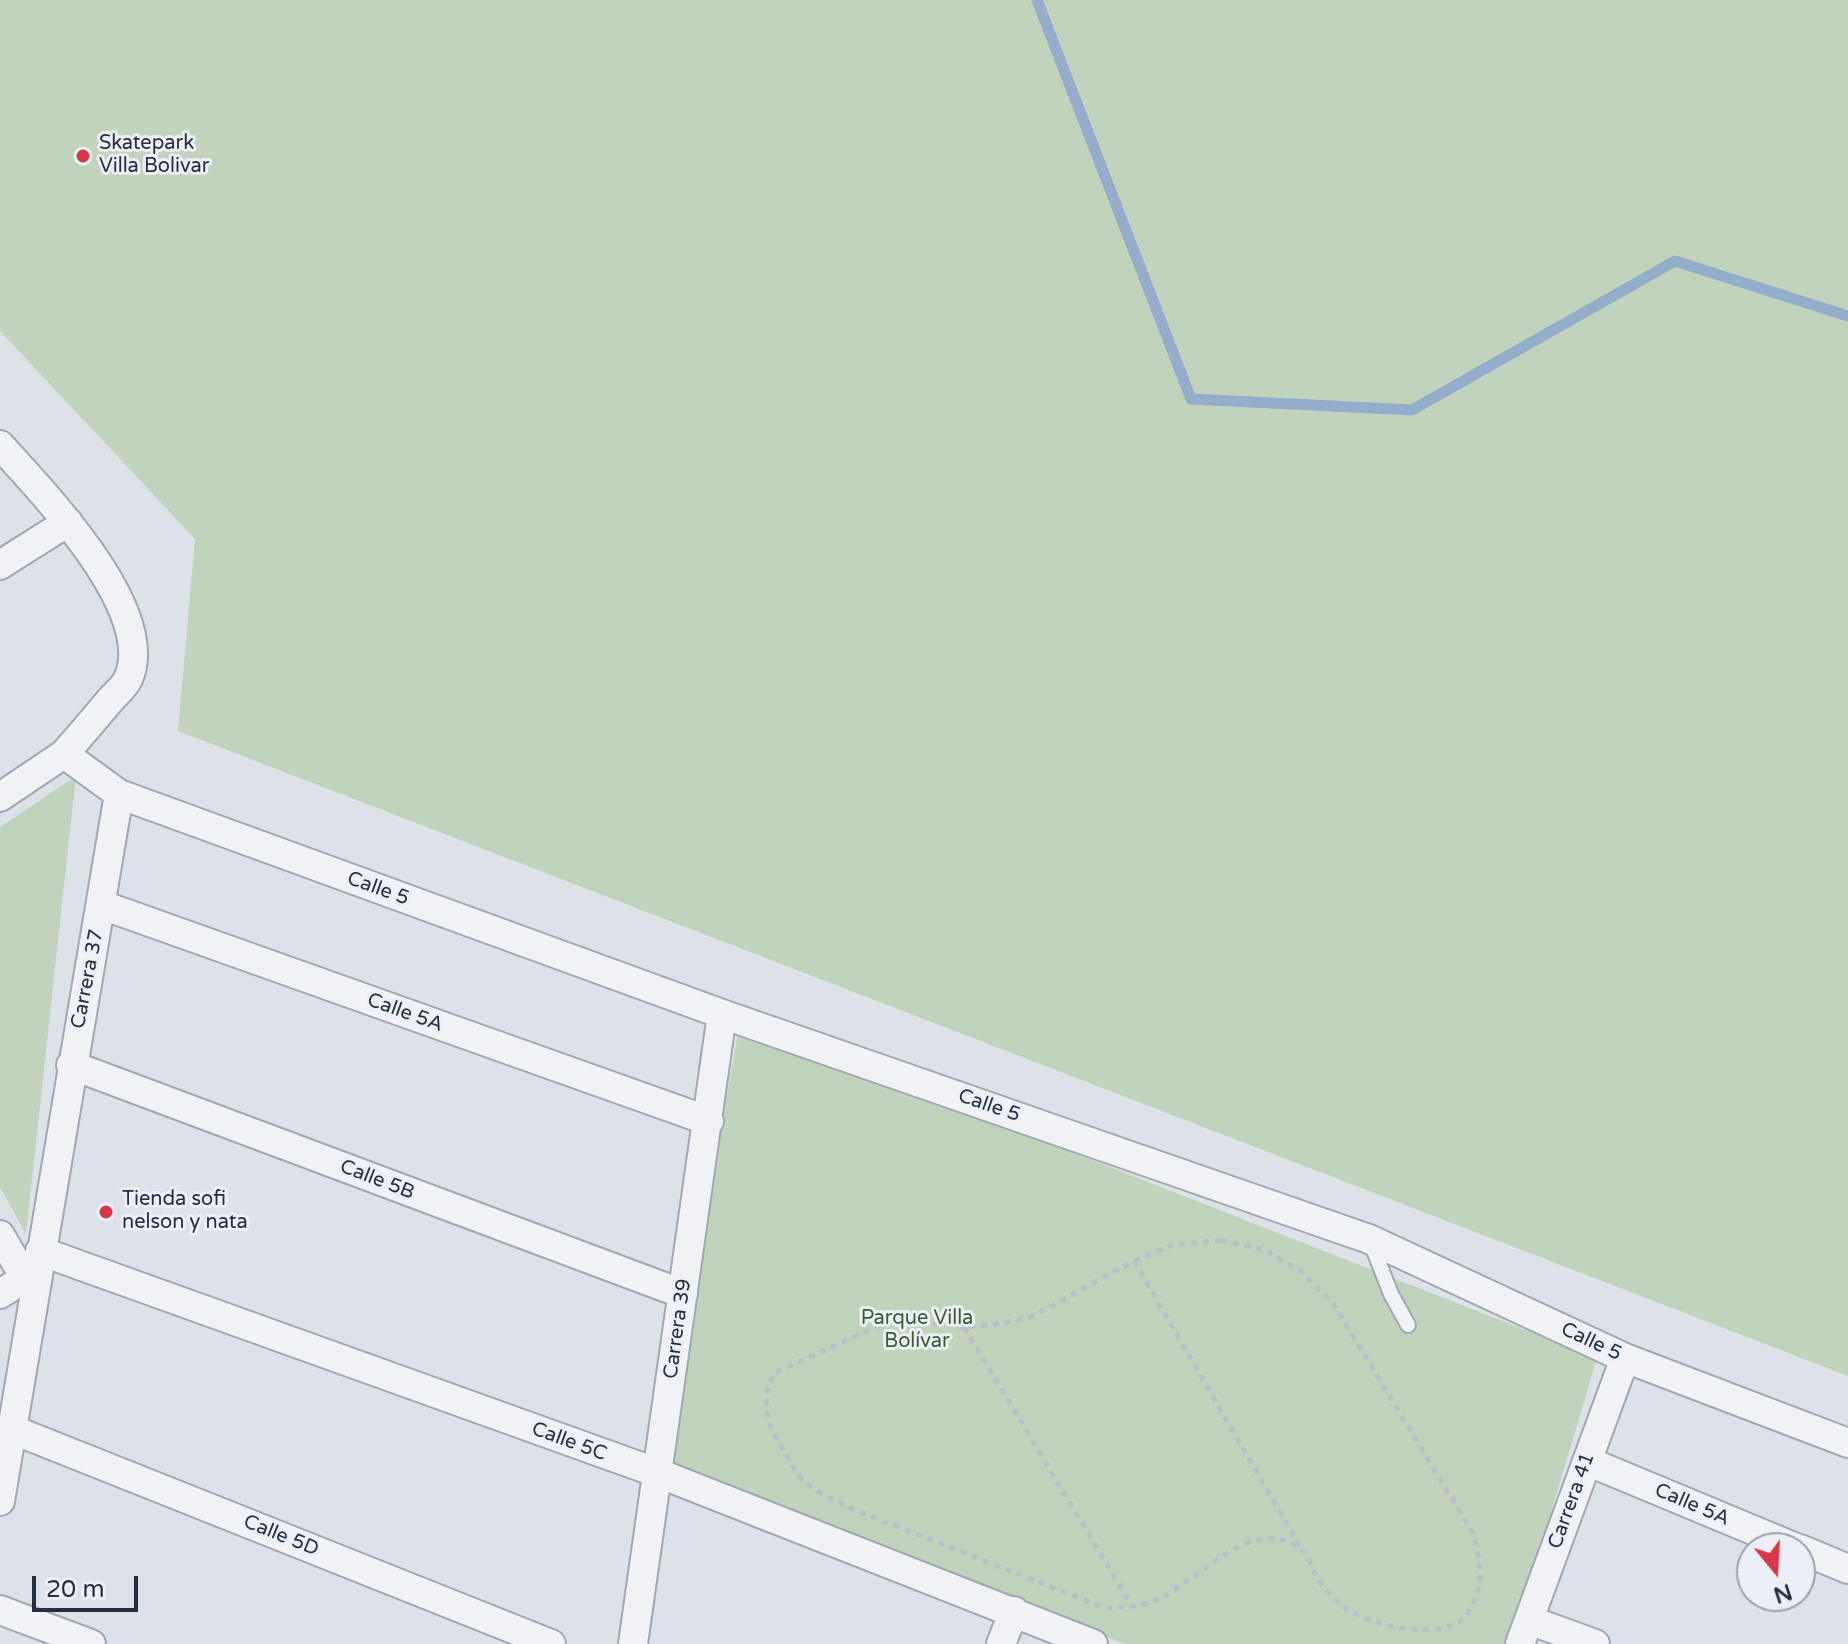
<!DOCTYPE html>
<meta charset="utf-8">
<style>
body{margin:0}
#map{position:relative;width:1848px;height:1644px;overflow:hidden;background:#dde1e8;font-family:"Varela Round",sans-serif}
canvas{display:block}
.north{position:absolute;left:1736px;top:1532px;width:80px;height:80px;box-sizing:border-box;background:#ecf0f6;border:2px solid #9ca2ad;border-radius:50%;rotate:162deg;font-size:22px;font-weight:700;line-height:32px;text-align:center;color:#252e40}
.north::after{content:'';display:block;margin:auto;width:28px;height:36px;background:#d8364a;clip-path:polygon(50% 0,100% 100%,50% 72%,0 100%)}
.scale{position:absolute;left:32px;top:1576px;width:106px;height:36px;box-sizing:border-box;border:4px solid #252e40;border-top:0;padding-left:10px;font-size:24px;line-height:28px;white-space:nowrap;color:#252e40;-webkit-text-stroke:6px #ecf0f6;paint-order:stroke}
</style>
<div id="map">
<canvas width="1848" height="1644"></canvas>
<div class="north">N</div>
<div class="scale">20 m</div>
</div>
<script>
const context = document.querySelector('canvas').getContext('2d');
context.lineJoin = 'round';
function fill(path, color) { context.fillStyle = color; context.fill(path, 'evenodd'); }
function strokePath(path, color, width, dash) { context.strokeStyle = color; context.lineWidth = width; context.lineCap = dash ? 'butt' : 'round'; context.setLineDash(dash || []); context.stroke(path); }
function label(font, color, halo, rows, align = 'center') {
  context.font = font + ' "Varela Round",sans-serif'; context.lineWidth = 6; context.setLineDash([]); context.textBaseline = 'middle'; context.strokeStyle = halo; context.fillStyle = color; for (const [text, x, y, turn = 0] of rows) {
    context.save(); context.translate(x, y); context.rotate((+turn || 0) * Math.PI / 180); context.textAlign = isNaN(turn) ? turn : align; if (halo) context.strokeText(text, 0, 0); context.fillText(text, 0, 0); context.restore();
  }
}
fill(new Path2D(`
 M0,0H1848V1376L178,731L195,539L0,331Z
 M76,776L26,1234L0,1187V827Z
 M740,1022L1597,1358L1512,1644H1125L660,1472Z`), '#c2d3bd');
strokePath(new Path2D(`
 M1037,0L1191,399L1412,410L1675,261L1848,316`), '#94adcb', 11);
const service = new Path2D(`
 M1371,1243L1391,1294L1408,1325`);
const minor = new Path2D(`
 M0,445C42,492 159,611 128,679C125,686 117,693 112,698C96,717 80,736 64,754L119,794L0,1501
 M0,565L68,522
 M119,794L722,1014L1369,1239L1625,1358L1848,1443
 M0,797L64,754
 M102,905L709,1121
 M71,1065L683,1294
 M0,1235L25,1278L37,1281
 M40,1251L658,1473L1093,1644
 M0,1294L25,1278
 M11,1429L551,1644
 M1587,1461L1796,1548
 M1800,1549L1848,1569
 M0,1610L91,1644
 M1529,1620L1595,1644
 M633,1644L722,1014
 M1001,1644L1014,1611
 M1520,1644L1625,1358`);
strokePath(service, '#a2a8b2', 18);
strokePath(minor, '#a2a8b2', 32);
strokePath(new Path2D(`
 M1221,1240L1265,1250L1301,1271L1334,1305L1473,1533C1481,1566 1486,1583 1467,1614C1449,1644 1364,1625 1343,1606C1334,1598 1324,1589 1318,1579C1313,1571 1310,1559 1304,1552C1293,1540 1279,1538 1265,1539C1229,1542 1191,1583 1159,1599C1142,1607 1124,1607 1105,1608L850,1508C834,1500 814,1492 802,1479C795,1472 790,1461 785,1453C767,1426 760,1403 774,1373L883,1324L910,1320L964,1327L993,1325L1031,1317L1134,1261L1172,1245Z
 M1134,1261L1301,1548
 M964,1327L1132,1606`), '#bbbfc7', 5, [6, 6]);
strokePath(service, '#f0f2f6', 14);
strokePath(minor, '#f0f2f6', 28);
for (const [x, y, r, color] of [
 [83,156,8,"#d8364a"],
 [106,1212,8,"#d8364a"]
]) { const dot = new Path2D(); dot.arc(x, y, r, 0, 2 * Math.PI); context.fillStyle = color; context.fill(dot); strokePath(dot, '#ecf0f6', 3); }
label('20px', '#252e40', '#ecf0f6', [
 ["Skatepark",99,144],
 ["Villa Bolivar",99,167],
 ["Tienda sofi",122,1200],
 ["nelson y nata",122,1223]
], 'left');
label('20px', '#252e40', '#ecf0f6', [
 ["Calle 5",378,889,20],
 ["Carrera 37",88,979,-79],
 ["Calle 5A",405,1013,20],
 ["Calle 5",989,1106,19],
 ["Calle 5B",377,1180,21],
 ["Carrera 39",678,1329,-82],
 ["Calle 5",1591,1342,25],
 ["Calle 5C",569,1442,20],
 ["Carrera 41",1572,1501,-70],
 ["Calle 5A",1692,1505,23],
 ["Calle 5D",281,1536,22]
]);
label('20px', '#385c31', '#ecf0f6', [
 ["Parque Villa",917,1319],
 ["Bolívar",917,1342]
]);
</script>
